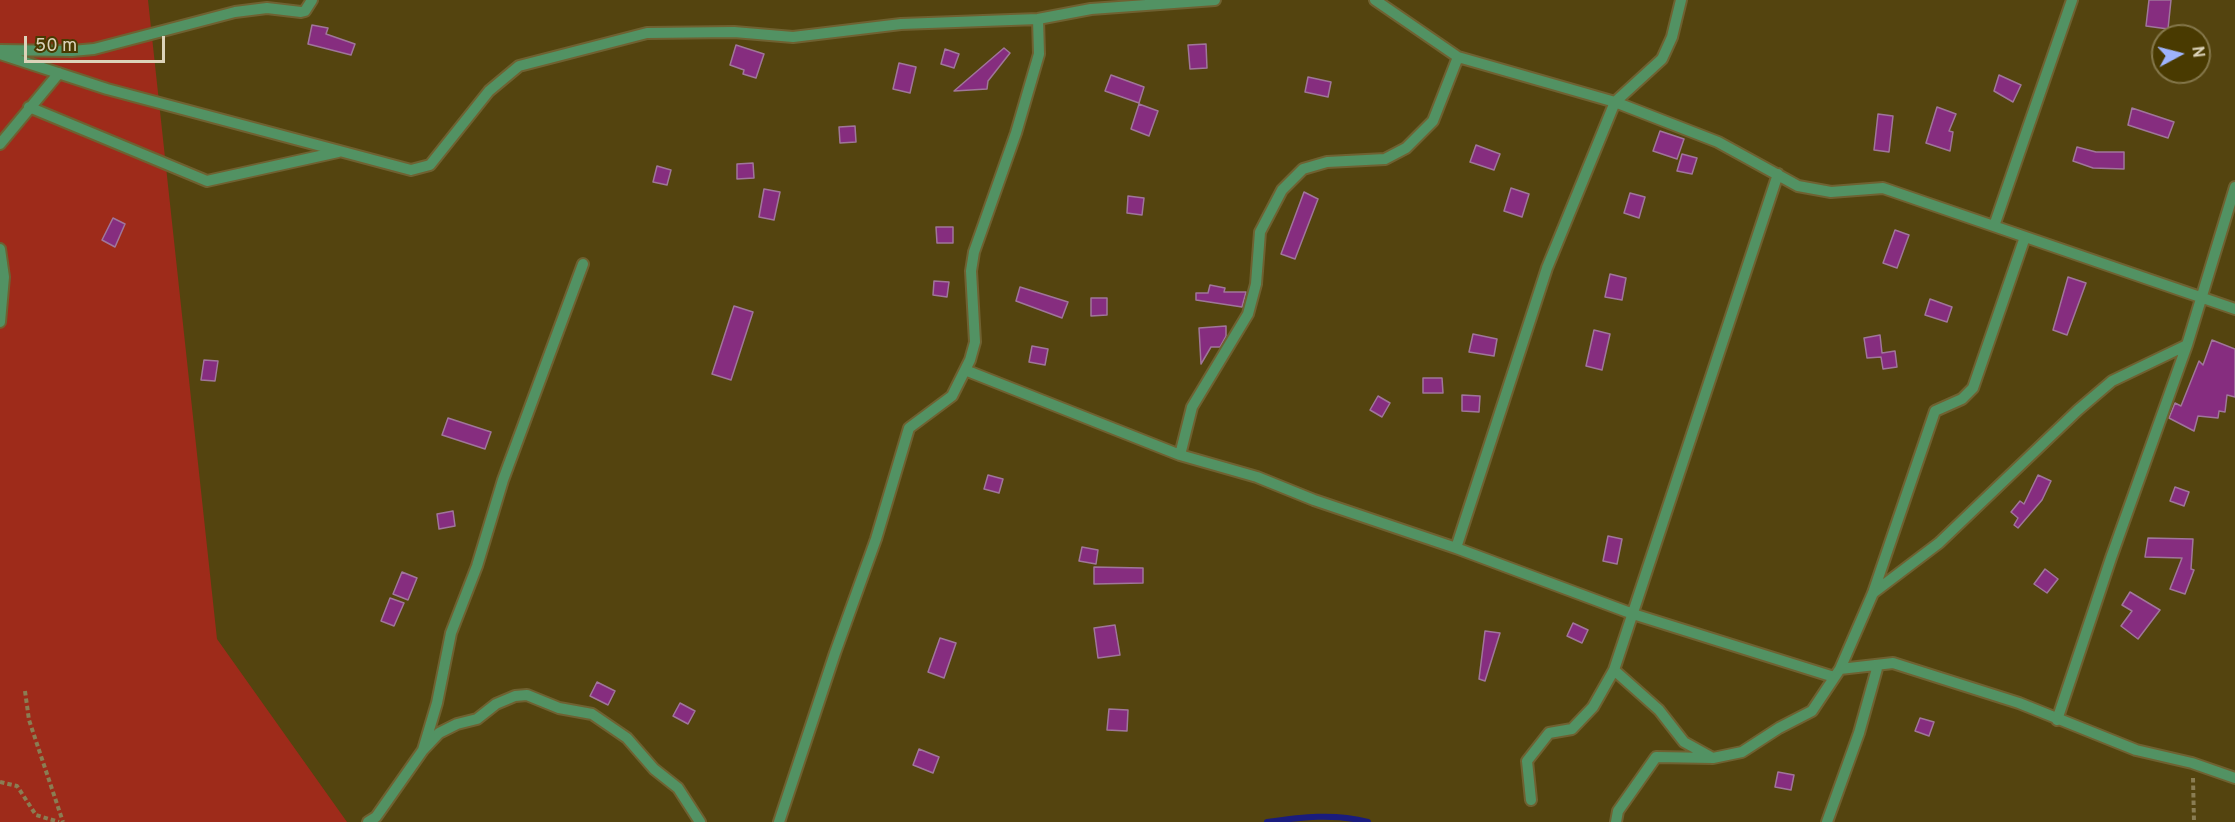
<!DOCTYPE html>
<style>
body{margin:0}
#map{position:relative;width:2235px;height:822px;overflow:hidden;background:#54440f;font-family:Overpass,sans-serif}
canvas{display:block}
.north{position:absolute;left:2151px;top:24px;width:60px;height:60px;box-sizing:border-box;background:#493a01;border:2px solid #84774b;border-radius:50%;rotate:83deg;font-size:16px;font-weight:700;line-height:24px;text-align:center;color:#dcd3b9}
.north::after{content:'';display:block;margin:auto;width:21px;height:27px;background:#9eb3fd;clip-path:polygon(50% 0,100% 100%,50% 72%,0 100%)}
.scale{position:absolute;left:24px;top:36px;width:141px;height:27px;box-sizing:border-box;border:3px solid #dcd3b9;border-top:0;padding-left:8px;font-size:18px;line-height:21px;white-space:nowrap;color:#dcd3b9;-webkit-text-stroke:4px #493a01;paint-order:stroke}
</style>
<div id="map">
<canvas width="2235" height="822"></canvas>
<div class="north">N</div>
<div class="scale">50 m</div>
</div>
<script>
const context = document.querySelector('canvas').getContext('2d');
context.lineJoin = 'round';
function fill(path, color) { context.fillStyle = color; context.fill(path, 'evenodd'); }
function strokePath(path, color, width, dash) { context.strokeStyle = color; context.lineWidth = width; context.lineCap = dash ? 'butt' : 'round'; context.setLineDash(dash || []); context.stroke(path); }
fill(new Path2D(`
 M0,0H148L217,639L347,822H0Z`), '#9e2b1a');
strokePath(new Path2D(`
 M1267,822C1302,817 1334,813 1368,822`), '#1a1c7d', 6);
const building = new Path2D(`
 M2149,0H2171L2168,29L2146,26Z
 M312,25L328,28L326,34L355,44L351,55L308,44Z
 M1206,44L1207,68L1190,69L1188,45Z
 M736,45L764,54L756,78L743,74L744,70L730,65Z
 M1004,48L1010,53L988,81L987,89L954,91Z
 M945,49L959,54L954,68L941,64Z
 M899,63L916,67L910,93L893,89Z
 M1111,75L1144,87L1139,103L1105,91Z
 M1999,75L2021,85L2013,102L1994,91Z
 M1308,77L1331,82L1328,97L1305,92Z
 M1139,104L1158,111L1149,136L1131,129Z
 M1937,107L1956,114L1949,131L1953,132L1950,151L1926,143Z
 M2132,108L2174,122L2168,138L2128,125Z
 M1878,114L1893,116L1889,152L1874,150Z
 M855,126L856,142L840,143L839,127Z
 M1660,131L1684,139L1677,159L1653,151Z
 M1476,145L1500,154L1494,170L1470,162Z
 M2077,147L2096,152H2124V169L2093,168L2073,161Z
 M1682,154L1697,158L1692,174L1677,171Z
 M753,163L754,178L737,179V164Z
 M657,166L671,170L667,185L653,182Z
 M1511,188L1529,194L1522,217L1504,211Z
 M764,189L780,192L774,220L759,217Z
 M1304,192L1318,199L1295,259L1281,254Z
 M1630,193L1645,197L1639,218L1624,213Z
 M1128,196L1144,198L1142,215L1127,213Z
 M113,218L125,224L115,247L102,240Z
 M936,227H953V243H937Z
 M1895,230L1909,235L1897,268L1883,263Z
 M1610,274L1626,278L1622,300L1605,297Z
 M2068,277L2086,283L2067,335L2053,330Z
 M934,281L949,282L947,297L933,295Z
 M1210,285L1225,288L1224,292H1246L1242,307L1196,300V293H1208Z
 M1020,287L1068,302L1062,318L1016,301Z
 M1091,298H1107V315L1091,316Z
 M1930,299L1952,307L1947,322L1925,315Z
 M734,306L753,312L731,380L712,374Z
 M1226,326V336L1220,347H1211L1201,364L1199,328Z
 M1594,330L1610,334L1602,370L1586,366Z
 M1473,334L1497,339L1494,356L1469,352Z
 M1880,335L1882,353L1895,351L1897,367L1883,369L1881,357L1867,358L1864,338Z
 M2212,340L2235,349V397L2227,395L2225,412L2219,411L2218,418L2198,416L2194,431L2169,418L2175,403L2181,406L2199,361L2203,365Z
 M1032,346L1048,349L1045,365L1029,362Z
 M204,360L218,361L215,381L201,380Z
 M1423,378H1442L1443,393H1423Z
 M1462,395L1480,396L1479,412L1462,411Z
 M1378,396L1390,403L1382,417L1370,410Z
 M448,418L491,432L485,449L442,435Z
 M988,475L1003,479L999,493L984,489Z
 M2038,475L2051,481L2042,500L2018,528L2014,525L2018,518L2011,512L2020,501L2024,504Z
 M2175,487L2189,492L2184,506L2170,501Z
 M453,511L455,526L439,529L437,514Z
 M1608,536L1622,539L1617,564L1603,561Z
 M2148,538L2193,539L2191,569L2194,570L2185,594L2170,589L2182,558L2145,557Z
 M1082,547L1098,550L1096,564L1079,561Z
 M1094,567L1143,568V583L1094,584Z
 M2045,569L2058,579L2047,593L2034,584Z
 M402,572L417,578L408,600L393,594Z
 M2130,592L2160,610L2138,639L2121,626L2132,611L2122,605Z
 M390,598L404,603L394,626L381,621Z
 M1573,623L1588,630L1582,643L1567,636Z
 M1115,625L1120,655L1098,658L1094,628Z
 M1485,631L1500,633L1485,681L1479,679Z
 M940,638L956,643L944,678L928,672Z
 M597,682L615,691L608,705L590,696Z
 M680,703L695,711L688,724L673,716Z
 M1109,709L1128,710L1127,731L1107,730Z
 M1920,718L1934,722L1929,736L1915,731Z
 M919,749L939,757L933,773L913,765Z
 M1778,772L1794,775L1791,790L1775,787Z`);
fill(building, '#862d7f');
strokePath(building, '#a0769a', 1.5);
const minor = new Path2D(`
 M1375,0L1458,57L1615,102L1718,142L1798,186L1831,192L1883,188L2235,309
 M0,50L72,51L94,49L235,12L267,8L301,12L305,11L312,0
 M0,54L107,89L411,170L430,165L489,91L519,66L647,33L734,32L793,37L901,24L1038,19L1091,9L1215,0
 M29,107L207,181L338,152
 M0,144L59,73
 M1994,226L2072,0
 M0,249L4,277L0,322
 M965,370L1180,455L1257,477L1314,500L1456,548L1633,614L1834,677
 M1180,455L1192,407L1248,314L1256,284L1260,232L1282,190L1303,169L1327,162L1385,159L1406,148L1433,121L1458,57
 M1456,548L1547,268L1615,102L1662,59L1672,37L1681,0
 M1873,593L1939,543L2078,410L2112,381L2187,345
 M1840,669L1893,663L2019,703L2136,750L2192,763L2235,778
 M1614,670L1659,710L1684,742L1711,757
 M2057,720L2111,558L2187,345L2235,187
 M423,750L437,703L451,633L477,566L503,480L583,264
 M1531,800L1527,761L1549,733L1572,729L1593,707L1614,670L1778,174
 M368,822L376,817L423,750L439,733L457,724L477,719L496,704L515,696L527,695L559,708L592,714L627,738L654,769L678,788L700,822
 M779,822L835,653L876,539L909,428L952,396L970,360L975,342L971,271L974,252L1016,133L1039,54L1038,19
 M1616,822L1618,811L1656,757L1713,758L1742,752L1779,728L1812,711L1840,669L1873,593L1935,411L1962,399L1973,388L2025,237
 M1827,822L1859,733L1878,665`);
strokePath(minor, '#6f6131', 14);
strokePath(new Path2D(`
 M25,691L29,720L63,822
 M2193,778L2194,822
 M0,782L17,786L36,815L59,822`), '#8a7d53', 4, [4.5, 3]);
strokePath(minor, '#529263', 10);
</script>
